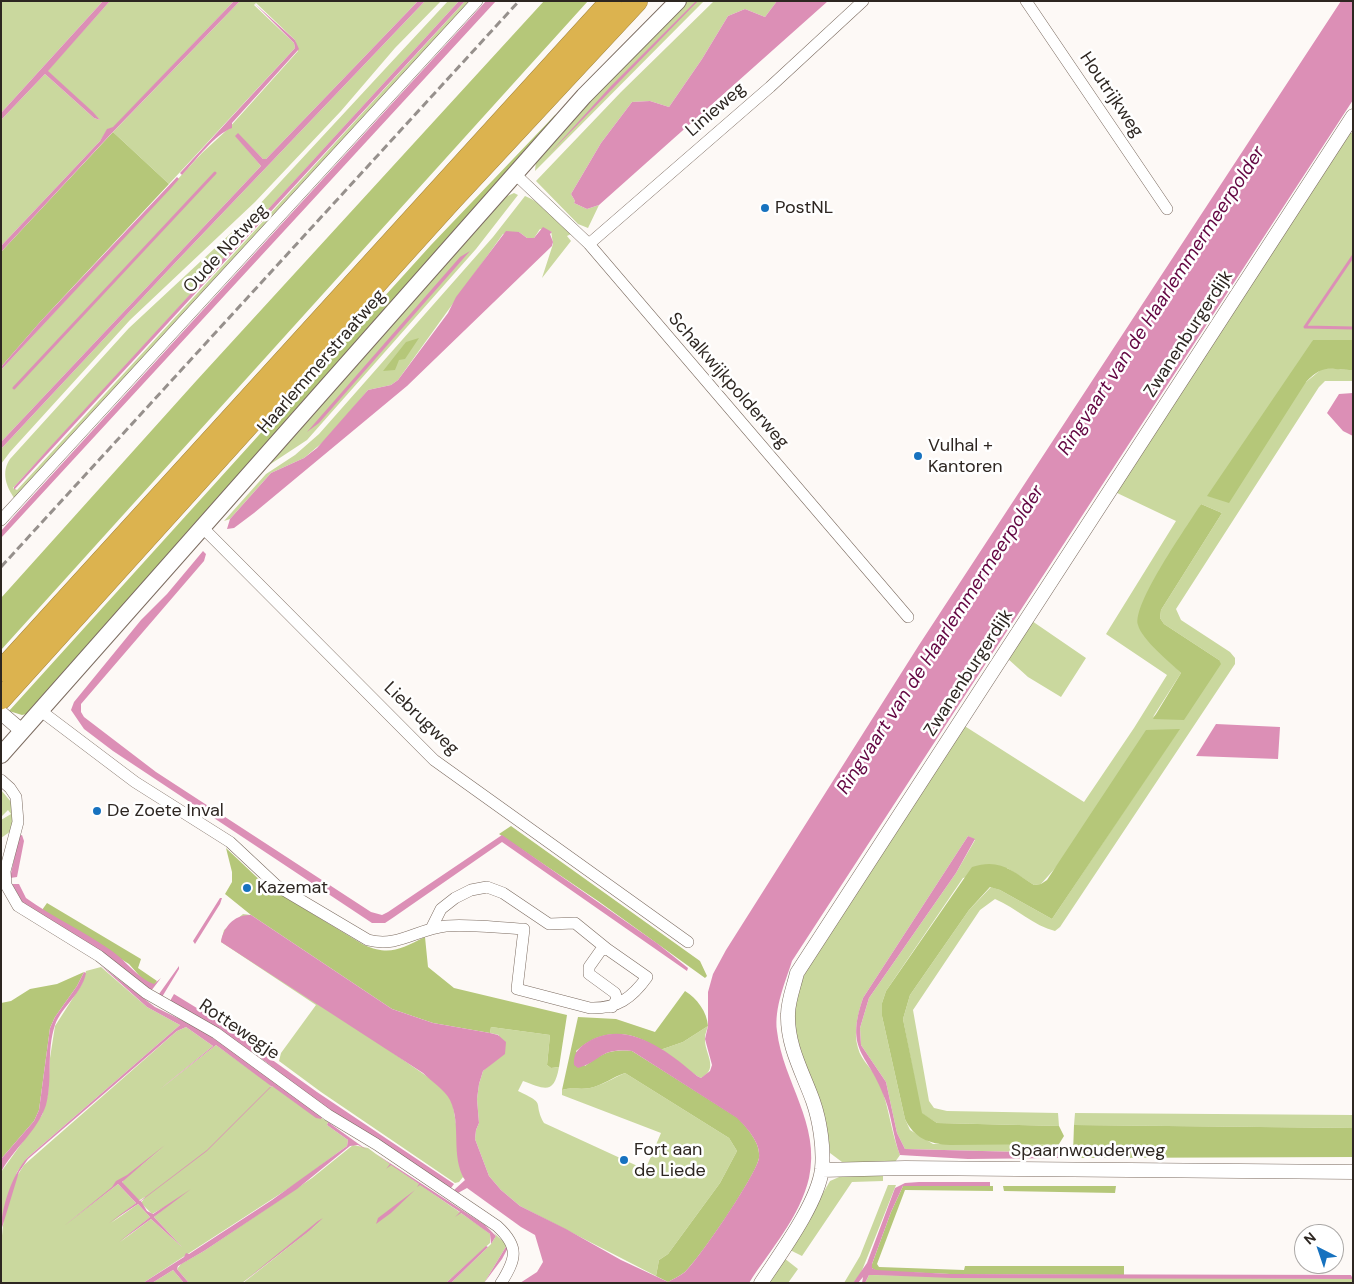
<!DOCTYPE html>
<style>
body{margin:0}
#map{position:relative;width:1354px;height:1284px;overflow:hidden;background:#fdf9f6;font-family:"DM Sans",sans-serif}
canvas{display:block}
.frame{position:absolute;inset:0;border:2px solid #2d2621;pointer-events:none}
.north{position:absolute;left:1294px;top:1224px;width:50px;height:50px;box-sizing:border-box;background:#fff;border:1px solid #aba8a6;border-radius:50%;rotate:319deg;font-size:14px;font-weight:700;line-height:20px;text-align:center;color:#2d2621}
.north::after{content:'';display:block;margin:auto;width:18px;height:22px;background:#1772bf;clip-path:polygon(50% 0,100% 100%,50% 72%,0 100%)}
</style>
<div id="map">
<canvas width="1354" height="1284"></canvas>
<div class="frame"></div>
<div class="north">N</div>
</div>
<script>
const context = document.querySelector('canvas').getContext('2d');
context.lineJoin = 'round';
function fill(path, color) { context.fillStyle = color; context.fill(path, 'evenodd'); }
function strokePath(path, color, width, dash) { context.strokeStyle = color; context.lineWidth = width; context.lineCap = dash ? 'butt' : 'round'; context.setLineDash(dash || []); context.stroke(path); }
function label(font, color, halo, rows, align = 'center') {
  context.font = font + ' "DM Sans",sans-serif'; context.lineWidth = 5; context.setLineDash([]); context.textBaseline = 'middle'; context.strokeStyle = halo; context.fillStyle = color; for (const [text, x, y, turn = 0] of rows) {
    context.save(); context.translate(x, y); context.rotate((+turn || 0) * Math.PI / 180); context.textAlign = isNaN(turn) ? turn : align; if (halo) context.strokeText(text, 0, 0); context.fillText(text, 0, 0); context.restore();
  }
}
fill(new Path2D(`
 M1,1H103L1,113Z
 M110,1H234L113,128L108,129L100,141L1,246V120L45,74L94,118L100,120L47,71Z
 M240,1H418L266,159H263L238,134L236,136L261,166L1,442V370L202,153L228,129L298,51L295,40L256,3L254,5L294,43L295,48L169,184L113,132Z
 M425,1H441L395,48L341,111L255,202L130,320L10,452L1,464V449L174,264Z
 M448,1H459L13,488L17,490L465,1H472L306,179L15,499C6,487 1,472 10,459L129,328L244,221Z
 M687,1H704L535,171L536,161L556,136Z
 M714,1H777L765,17L745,9L728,16L702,59L669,107L650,101L632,102L601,143L571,194L575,201L574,203L587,209L599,205L588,228L578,224L536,181L621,92Z
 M1349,133H1353V340H1313L1306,382L1323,368L1353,370V381H1325L1319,387L1176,609L1181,620L1230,652L1235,658V664L1060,927L1055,931C1034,926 1016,908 995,899L980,910L913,1010L929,1101L934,1108L947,1111L1058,1113L1059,1126L937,1123L921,1113L903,1019L910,995L969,910L991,887L1000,890L1052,919L1179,729L1041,884L1034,885L1007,868L963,878L886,991L882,1003V1016L905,1119L910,1130L933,1144H1059V1153L905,1149L897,1133L886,1082L861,1045L860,1028L869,998L956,873L975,840L968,836L863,998C858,1013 853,1032 858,1048C861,1061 875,1071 880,1084C889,1107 891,1132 900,1155L893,1165H846L830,1153C829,1139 827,1125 822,1111C810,1077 788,1042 795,1005C798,987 806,971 814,954L963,725L1084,802L1134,728L1167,675L1106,634L1176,521L1115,492ZM1201,504L1222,513L1161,610L1160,618L1164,624L1219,660L1153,717L1181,673L1142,632Z
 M514,193L518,195L476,249L307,440L257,473L501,199Z
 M525,196C543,203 557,220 571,234L567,236L571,241L542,278L553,244L551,231L549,232L540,229L534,238H527L519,232L503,234L398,380L391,385L368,390L329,437L304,458L271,473L230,519L224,521L266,474L295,455L319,434L493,237Z
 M1032,621L1086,658L1061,697L1028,677L1007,658Z
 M1,790L12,803L14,829L1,838V820L11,814L8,810L1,817Z
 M243,914L251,915L256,958L451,1093L465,1180L463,1177L459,1182L455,1183L321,1092L279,1061L281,1053L316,1005L221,942L224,930Z
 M101,967L147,1007L180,1025L27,1158L17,1172L1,1223V1172L42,1115L48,1094L50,1058L55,1026L82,984L86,971Z
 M708,1026C707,1029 705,1034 705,1038C704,1054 720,1068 701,1078L697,1076L660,1050L683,1042Z
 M186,1027L213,1046L159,1090L216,1045L271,1085L270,1087L273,1086L299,1105L328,1122L327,1125L348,1140L347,1146L340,1151L297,1183L143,1283H1C1,1243 0,1199 24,1165L177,1031ZM164,1147L124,1179L122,1183L138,1201L145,1197L141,1203L152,1214L170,1204L154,1217L182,1247L151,1219L120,1242L150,1217L138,1204L111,1223L136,1203L118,1184L65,1225Z
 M491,1027L550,1035L547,1065L551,1068L559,1067C554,1095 545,1089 523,1081L518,1091C548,1105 532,1101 544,1123L644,1169L646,1168L661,1133L562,1095V1090C572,1087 580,1090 590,1088C603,1085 613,1078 625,1073L729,1138L737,1151L720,1183L668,1254L659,1260L656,1276L520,1206L501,1190L489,1176L475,1139L476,1130L479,1123L477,1099L479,1084L483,1071L492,1063L499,1035L490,1033Z
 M1075,1113L1353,1115V1128L1074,1125Z
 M353,1145L368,1148L376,1154L481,1227L490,1234V1243L446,1283H243L324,1219L242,1283H189L177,1269L181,1264L204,1251L312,1178Z
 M846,1174H883V1181L852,1182L802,1256L790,1250L830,1181Z
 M888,1185H896L861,1273L853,1283H844L860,1256Z
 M494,1233L507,1245L484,1283H451L491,1244L496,1236Z
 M784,1258L798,1269L788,1283H767Z
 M173,1270L184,1283H152Z
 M869,1275L1353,1279V1283H865Z`), '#cad89e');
fill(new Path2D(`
 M544,1H588L1,650V598L197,380Z
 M560,113L31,713L22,715L9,711L431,245L555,115Z
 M113,132L169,184L41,321L1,367V252Z
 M419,338L405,359L399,360L395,370L383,371L406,342Z
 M1313,340H1353V370C1330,370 1324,363 1306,382L1229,503L1207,496Z
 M1201,504L1222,513L1161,610L1160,618L1164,624L1219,660L1221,664L1184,720L1153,719L1181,673C1170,662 1142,640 1138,625C1132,604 1188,525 1201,504Z
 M1180,729L1052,919L1000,890L990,887L969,910L910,995L903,1019L922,1113L937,1123L1059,1126L1064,1136L1059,1144L950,1145C929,1144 914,1138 905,1119L882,1016V1003L886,991L972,867C1000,858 1012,871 1034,885L1041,884L1047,880L1146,730Z
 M511,826L700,961L707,976L705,978L598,901L499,834Z
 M226,848L265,885L364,945C390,956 400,949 425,937L428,967L454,988L567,1015L559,1067L551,1068L547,1065L550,1035L491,1027L490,1033L433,1023L392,1009L251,915L225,894L232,882V872Z
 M47,903L141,959L138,968L157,981L154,985L144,981L129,964L42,910Z
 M84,972L77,986L55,1017L50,1028L39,1110L34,1121L1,1159V1003L11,1001L30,989L57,984Z
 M685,991C697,998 707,1012 708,1026L683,1042L660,1050C633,1030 603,1027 576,1051L585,1066C603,1053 609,1049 632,1051L738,1118C747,1128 761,1143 759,1158C756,1176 699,1259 685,1272C680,1276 673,1279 668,1282L656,1276L659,1260L668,1254L720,1183L737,1151L729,1138L625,1073C613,1077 603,1085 590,1088C580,1090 572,1087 562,1090L578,1017L616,1019L655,1032Z
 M1074,1125L1353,1128V1157L1077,1158L1073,1153Z
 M903,1186H993V1191L905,1190L877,1264L879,1267L964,1270L965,1266H1124V1275L950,1274L876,1271L872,1268V1264L891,1212Z
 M1003,1186H1116L1115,1193L1004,1191Z`), '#b5c779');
fill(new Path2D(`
 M103,1H110L48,71L93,112L100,120L94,118L45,74L1,120V113Z
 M234,1H240L109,136L1,252V246L100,141L107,129L113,127Z
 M418,1H425L174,264L1,449V442L17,425L261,166L235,136L238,133L263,159H266Z
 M459,1H465L14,490V487L50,447Z
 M486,1H496L1,538V531L16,514Z
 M696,1H698L548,155L611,86Z
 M777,1H828L599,205L587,209L574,203L575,201L571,194L601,143L632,102L650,101L669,107L702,59L728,16L745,9L765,17Z
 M1341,1H1353V100L792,961C785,983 774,1008 777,1031C783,1082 821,1124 809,1178C800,1217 770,1250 749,1283H520L537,1272L543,1262L535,1235L521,1227L467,1188L458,1193L454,1190L465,1180C450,1156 462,1125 450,1100C445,1090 431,1081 423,1073L221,942C223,927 235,914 251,915L392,1009L433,1023L490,1033L498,1035L506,1042L505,1054L483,1071L479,1084L477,1099L479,1123L476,1130L475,1139L489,1176L501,1190L520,1206L566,1229L621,1260L668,1282C673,1279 680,1276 685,1272C699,1259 756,1175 759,1158C761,1143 747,1128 737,1118L632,1051C598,1048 604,1060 578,1068L574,1065C573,1055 577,1049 586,1043C625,1017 668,1051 697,1076L701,1078L710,1071L712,1065L705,1039L708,1026V992L713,974L726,950L919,645Z
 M254,3L295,40L299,49L232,123V128C215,134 196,160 182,175L180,173L295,48L294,43Z
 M177,177L179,179L172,187L1,370V367L41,321Z
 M543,227L552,232L550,234L553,242L552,246L407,386L254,513L234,528L227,529L230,519L271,473L304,458L317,448L368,390L391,385L398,380L448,313L456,297L506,231L519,232L527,238H534Z
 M470,251L319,423L307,432L460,257Z
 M1353,393V436L1343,431L1327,413L1339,394Z
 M203,551L206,554L204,561L81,704V712L84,717L156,772L371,912L382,915L388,912L502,835L658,944L688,968L687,971L502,842L394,917L385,923H372L113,751L84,729L71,710L74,702L141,620L167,594Z
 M1216,724L1280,727L1278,759L1196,756Z
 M22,835L24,841L17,877L10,878L19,836Z
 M968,836L975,839L956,873L869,998L860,1028L861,1045L886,1082L897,1133L905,1149L1059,1153V1158L968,1159L900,1155C893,1137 892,1117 885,1099C869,1053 844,1053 863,998Z
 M12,884H19L26,898C52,917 82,930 109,949C125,959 137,978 154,984L161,978L151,991L25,907Z
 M220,898H222L220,904L195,944L193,941Z
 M100,965L155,1007L198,1028L237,1054L322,1117L321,1119L316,1118L272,1086L207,1151L141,1201L147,1211L153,1214L191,1189L154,1217L182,1247L151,1219L119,1242L150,1217L138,1204L109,1223L136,1203L118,1184L64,1226L112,1187L116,1181L127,1175L165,1145L122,1182L140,1201L207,1150L271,1086L216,1045L159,1090L213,1046L186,1027L177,1031L28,1159L19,1172L1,1231C1,1208 12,1175 27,1158L180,1025L147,1007Z
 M179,966V969L162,997L159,994Z
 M84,972L86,973C82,994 62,1006 55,1025C46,1051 53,1080 46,1105C37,1132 14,1148 1,1172V1159L34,1121L39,1110L50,1028L55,1017L77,986Z
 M174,994L218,1021L317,1092L454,1184L451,1188L318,1103L266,1062L224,1033L170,1001Z
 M328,1122L367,1150L358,1145L350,1146L297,1189L204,1251L178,1266L177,1269L189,1283H184L173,1270L152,1283H143L184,1257L186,1253L189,1254L272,1200L340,1151L347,1146L348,1140L327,1125Z
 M376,1154L485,1225L496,1236L491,1244L490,1234L461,1213L455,1217L460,1212L420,1185L417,1187L419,1184L391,1165L386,1169L390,1164Z
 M919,1182H990V1186H903L891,1212L872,1264V1268L876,1270L950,1274L1351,1275L1353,1279L952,1278L876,1275H869L865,1283H862L863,1277L858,1283H853L867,1263L895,1188L905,1183Z
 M415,1190L391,1213L376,1224L378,1218Z
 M323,1218L309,1231L242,1283L318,1221Z
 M507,1245L509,1246L502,1259L484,1283Z
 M486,1246L488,1247L451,1283H446Z`), '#dc8fb6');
strokePath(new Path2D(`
 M1353,256L1305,327L1353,328
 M14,388L215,173`), '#dc8fb6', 3);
const minor = new Path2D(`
 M1026,1L1167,209
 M515,174L589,244L908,617
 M589,244L770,87L863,1
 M1,520L477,1
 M203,528L434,760L688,942
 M41,711L135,782L230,842L277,886L368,940C398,948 417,929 446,926C471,924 499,928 524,929L517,989L590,1008C617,1009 632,998 647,977L607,949L601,950L589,967V974L615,993L617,999L612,1007
 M1,780L10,788L16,797L18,822L5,871L6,885L18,906L99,956L146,993L216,1033L328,1115L376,1144L497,1226C520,1247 516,1259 501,1283
 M431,929L441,909L455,898L471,890L487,887L503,893L549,924L575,923L607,949`);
const tertiary = new Path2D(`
 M1,713L22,731
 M822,1170L905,1168L1353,1172
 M761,1283C780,1254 818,1203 822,1169C824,1148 820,1121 813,1101C803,1073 787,1046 788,1014C788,1001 794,986 797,973L1353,116`);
const secondary = new Path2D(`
 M1,755L584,96L678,1`);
const motorway = new Path2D(`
 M1,671L611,1
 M1,699L451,201L637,1`);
strokePath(minor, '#7b6b60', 12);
strokePath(tertiary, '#7b6b60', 15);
strokePath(secondary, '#7b6b60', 18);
strokePath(motorway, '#9f823f', 22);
strokePath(minor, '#fff', 11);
strokePath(tertiary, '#fff', 14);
strokePath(secondary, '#fff', 16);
strokePath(motorway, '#dcb34f', 21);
strokePath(new Path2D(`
 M1,567L519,1`), '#96908c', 3, [8, 4]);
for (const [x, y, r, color] of [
 [765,208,5,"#1772bf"],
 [918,456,5,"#1772bf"],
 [97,811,5,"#1772bf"],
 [247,888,5,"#1772bf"],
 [624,1160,5,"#1772bf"]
]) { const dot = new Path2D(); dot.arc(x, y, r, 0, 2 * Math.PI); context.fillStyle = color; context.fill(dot); strokePath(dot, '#fff', 2); }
label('18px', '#2d2621', '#fff', [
 ["Houtrijkweg",1111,95,56],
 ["Linieweg",716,110,-41],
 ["Oude Notweg",226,249,-47],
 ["Zwanenburgerdijk",1189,334,-57],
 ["Haarlemmerstraatweg",322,362,-49],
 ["Schalkwijkpolderweg",728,381,49],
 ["Zwanenburgerdijk",969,673,-57],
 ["Liebrugweg",421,719,44],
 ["Rottewegje",239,1030,34],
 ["Spaarnwouderweg",1088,1151]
]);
label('18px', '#2d2621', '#fff', [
 ["PostNL",775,208],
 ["Vulhal +",928,446],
 ["Kantoren",928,467],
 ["De Zoete Inval",107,811],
 ["Kazemat",257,888],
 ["Fort aan",634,1150],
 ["de Liede",634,1171]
], 'left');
label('italic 19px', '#630642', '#fff', [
 ["Ringvaart van de Haarlemmermeerpolder",1162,301,-57],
 ["Ringvaart van de Haarlemmermeerpolder",941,640,-57]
]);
</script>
